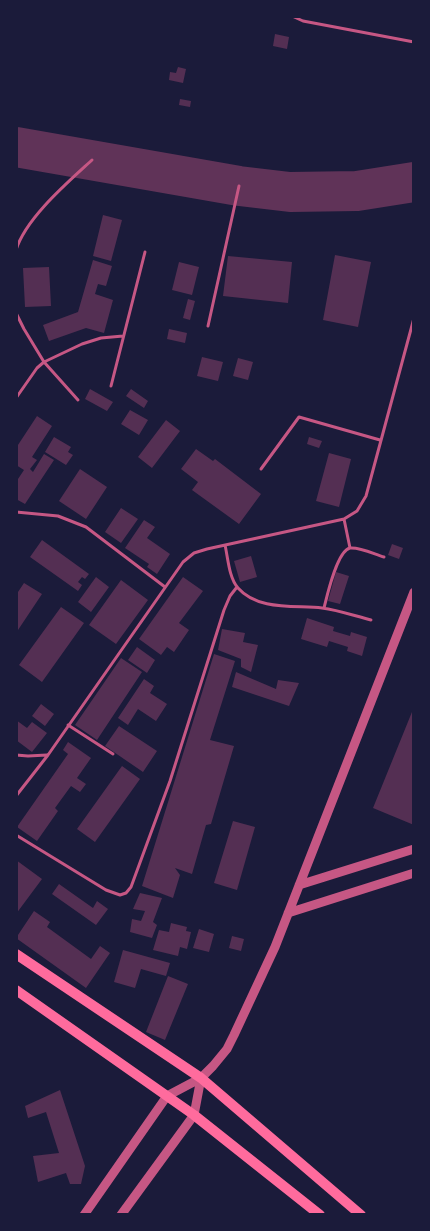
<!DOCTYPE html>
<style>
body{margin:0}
#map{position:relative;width:430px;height:1231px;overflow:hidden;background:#1b1b3a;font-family:Arial,sans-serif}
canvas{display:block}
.frame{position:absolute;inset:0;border:18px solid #1b1b3a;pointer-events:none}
</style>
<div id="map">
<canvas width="430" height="1231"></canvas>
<div class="frame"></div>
</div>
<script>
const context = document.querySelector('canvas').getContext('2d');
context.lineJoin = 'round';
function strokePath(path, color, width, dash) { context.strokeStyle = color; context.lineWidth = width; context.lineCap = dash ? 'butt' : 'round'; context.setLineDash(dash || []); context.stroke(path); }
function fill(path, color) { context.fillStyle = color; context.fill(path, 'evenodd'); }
strokePath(new Path2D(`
 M16,147L239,186L290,192L357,191L414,182`), '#603358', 40);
fill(new Path2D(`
 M275,34L289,37L287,49L273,46Z
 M178,67L186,69L183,83L169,80L170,72L176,73Z
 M180,99L191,101L190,107L179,105Z
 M103,215L122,220L111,261L93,256Z
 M335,255L371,262L358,327L323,320Z
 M228,256L292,262L288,303L223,296Z
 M93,260L112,266L106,286L98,284L95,294L113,300L104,333L86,328L49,341L43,325L78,312Z
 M179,262L199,267L192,295L172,290Z
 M49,267L51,306L25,307L23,268Z
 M188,299L195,301L190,320L183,318Z
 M169,329L187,333L185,343L167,339Z
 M202,357L223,362L218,381L197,376Z
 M238,358L253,362L248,380L233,376Z
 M90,389L113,402L107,411L85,399Z
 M131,389L148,401L144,408L126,396Z
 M130,410L148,420L139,435L121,424Z
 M37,416L52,426L32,457L37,460L30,469L33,472L44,454L54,460L25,504L16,499V482L24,470L16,465V448Z
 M166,420L180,431L152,468L138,457Z
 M54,437L71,447L68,452L73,455L66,465L45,452Z
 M309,437L322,441L319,448L307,444Z
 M196,449L213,461L215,459L261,494L239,524L192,490L198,482L181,469Z
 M329,453L351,459L339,507L316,501Z
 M80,469L107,487L86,519L59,501Z
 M121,508L138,519L121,543L105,532Z
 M144,520L155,527L147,538L170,554L157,574L147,567L149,564L125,548Z
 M42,540L89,574L85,579L82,577L78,582L82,585L78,591L30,557Z
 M392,544L403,548L399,559L388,555Z
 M251,556L257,577L240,582L234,561Z
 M336,572L349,576L340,604L328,601Z
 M96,577L109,587L91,612L78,602Z
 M183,577L203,591L179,623L189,630L174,652L167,647L161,655L139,639Z
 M121,580L148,600L116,644L89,625Z
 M24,583L42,594L16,633V595Z
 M61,607L84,623L42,682L19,665Z
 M307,618L334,627L333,631L350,636L351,632L367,637L362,656L347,651L348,647L329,641L327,647L301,639Z
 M222,629L245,633L243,642L258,645L251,672L241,667V659L218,650Z
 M137,647L155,660L147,673L128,660Z
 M214,654L235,661L210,740L234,746L211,824L206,825L192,874L175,868L180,875L173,898L142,886Z
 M121,658L142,672L97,740L75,725Z
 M236,672L276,689L278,680L299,683L289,706L232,687Z
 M144,679L154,686L150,693L167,704L156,721L138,709L128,725L118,718Z
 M41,704L54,714L45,726L32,716Z
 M414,707V825L373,808Z
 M16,720L27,728L32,722L47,733L32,752L16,740Z
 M119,726L157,751L143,772L105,746Z
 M68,742L91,758L77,778L86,784L80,792L71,786L55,808L58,811L37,841L17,827L68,754L63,750Z
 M122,766L140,779L95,842L77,829Z
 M233,821L255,827L237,890L214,883Z
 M16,860L42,879L16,914L17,887Z
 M59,884L93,908L97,901L108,909L96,925L52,894Z
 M140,893L162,898L153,922L157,925L152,938L130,932L132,919L141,921L145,911L133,909Z
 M34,911L50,922L47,927L91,959L100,946L110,953L86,988L16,938Z
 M171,923L187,927L186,931L191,932L187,949L180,947L178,956L153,950L159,930L169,932Z
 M199,929L214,934L209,952L193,948Z
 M232,936L244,939L241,951L229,948Z
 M123,950L170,963L166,976L141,969L135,988L114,982Z
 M168,976L188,984L165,1040L146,1032Z
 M60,1090L85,1166L81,1184H70L66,1173L38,1182L33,1156L59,1153L46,1112L28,1118L25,1106Z`), '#542f53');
strokePath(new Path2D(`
 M292,16L303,21L414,42
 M16,250C26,218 67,183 92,160
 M16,313L24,329L44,362L78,400
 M208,326L239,186
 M111,386L145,252
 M16,398L37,368L44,362L82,344L101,338L123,336
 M261,469L299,417L380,440
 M16,512L58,516L86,527L165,587
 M344,519L350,548
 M225,545C228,558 229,578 238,588C258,611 296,605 322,608C338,610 355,616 371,620
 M324,608C327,596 337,551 350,548C360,547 374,554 384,557
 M68,725L113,754
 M16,755L28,756L47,755
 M16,796L48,755L183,562L194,553L207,549L344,519L357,511L366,496L414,318
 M16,835L106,890L120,895L126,893L131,887L170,781L224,610L230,596L237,587`), '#c65784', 3);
strokePath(new Path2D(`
 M299,885L414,849
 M288,913L414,873
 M84,1215L167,1096L201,1078L213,1066L227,1049L234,1035L275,947L414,592
 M121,1215L194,1115L201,1078`), '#c65784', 9);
strokePath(new Path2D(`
 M16,954L201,1078L361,1215
 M16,990L194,1115L320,1215`), '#ff6b9d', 10);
</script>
